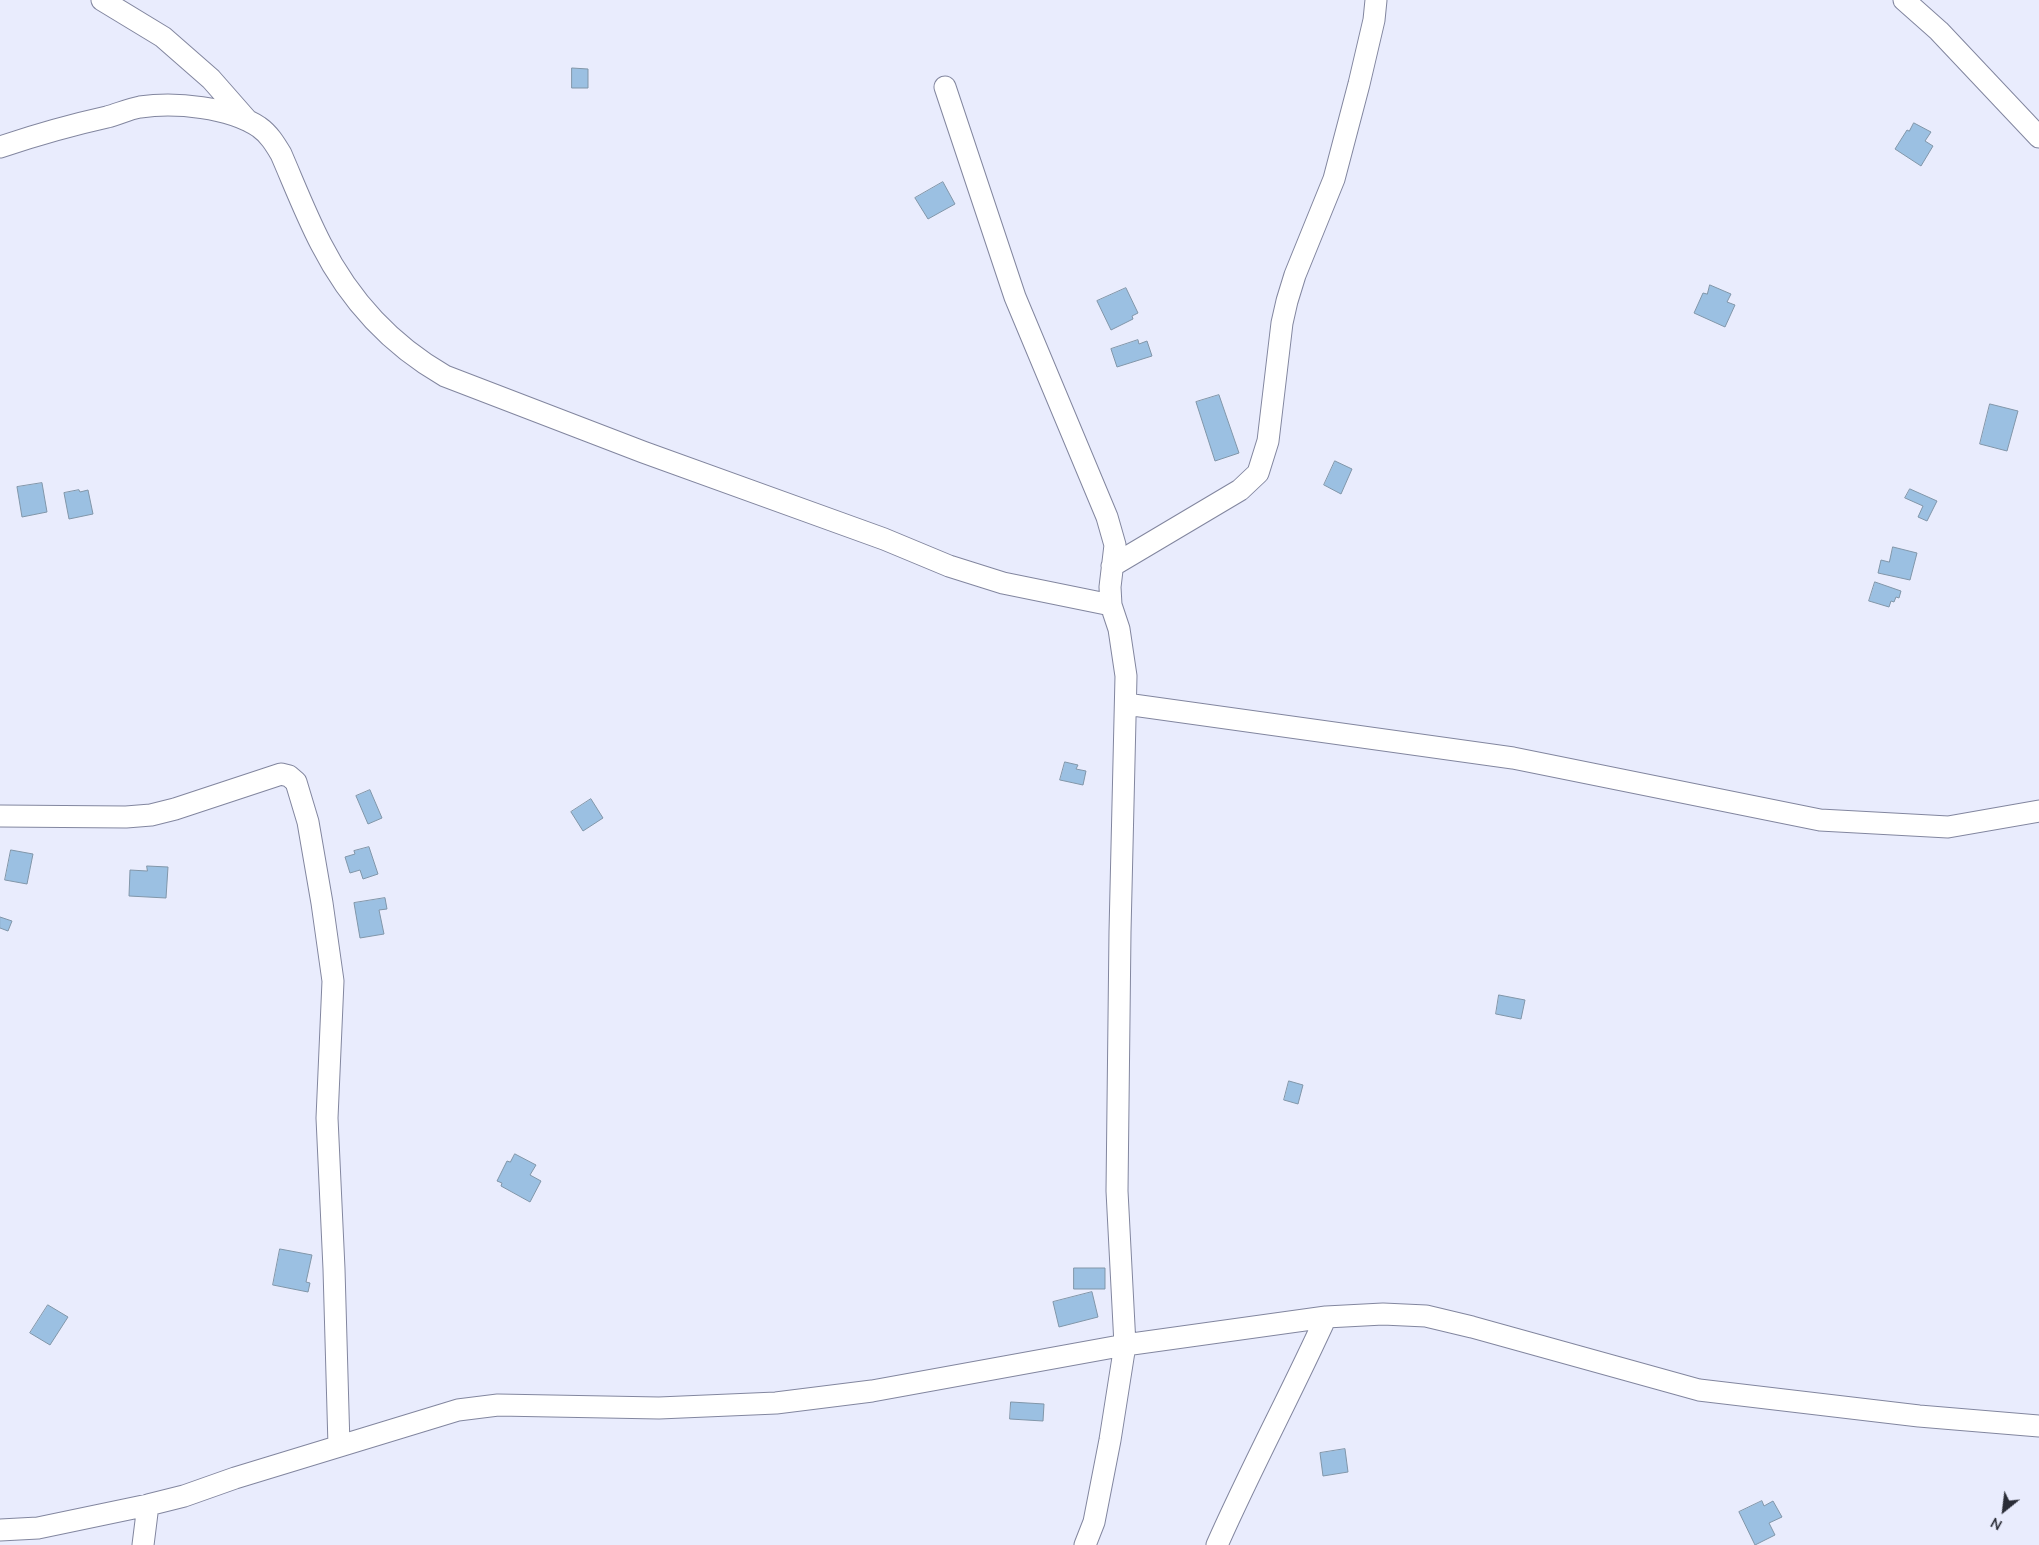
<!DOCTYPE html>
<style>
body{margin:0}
#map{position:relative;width:2039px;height:1545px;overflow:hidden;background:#e9ecfd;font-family:"Nunito Sans",sans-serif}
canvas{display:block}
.north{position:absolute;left:1979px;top:1485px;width:50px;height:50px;-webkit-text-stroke:4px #e9ecfd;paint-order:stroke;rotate:209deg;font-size:14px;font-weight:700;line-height:20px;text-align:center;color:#2a2c36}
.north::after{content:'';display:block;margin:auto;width:18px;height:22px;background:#2a2c36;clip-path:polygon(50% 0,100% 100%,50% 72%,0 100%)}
</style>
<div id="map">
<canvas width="2039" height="1545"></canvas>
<div class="north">N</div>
</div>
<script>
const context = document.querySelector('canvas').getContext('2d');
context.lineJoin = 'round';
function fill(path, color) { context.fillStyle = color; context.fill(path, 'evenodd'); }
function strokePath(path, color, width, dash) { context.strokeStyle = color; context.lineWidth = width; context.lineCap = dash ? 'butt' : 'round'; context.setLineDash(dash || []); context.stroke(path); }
const building = new Path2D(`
 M572,68L588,69V88H572Z
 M1914,123L1931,132L1925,141L1933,146L1921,166L1895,149L1907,130L1909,131Z
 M943,182L955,204L928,219L915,198Z
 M1710,285L1731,294L1727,302L1735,305L1725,327L1694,313L1703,293L1707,294Z
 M1126,288L1138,313L1132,316L1133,319L1111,330L1097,301Z
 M1138,340L1139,344L1147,341L1152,356L1117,367L1111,349Z
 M1219,395L1239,453L1215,461L1196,402Z
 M1990,404L2018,411L2007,451L1980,444Z
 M1335,461L1352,469L1341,494L1324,485Z
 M42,483L47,512L22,517L17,487Z
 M1910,489L1937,501L1927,521L1918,517L1923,506L1905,498Z
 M79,490L80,492L88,490L93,514L69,519L64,493Z
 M1893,547L1917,553L1910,580L1878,573L1881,560L1889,562Z
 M1875,582L1901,591L1899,598L1896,597L1894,602L1891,601L1889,607L1869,601Z
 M1065,762L1078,765L1076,769L1086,771L1083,785L1060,780Z
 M370,790L382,818L368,824L356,796Z
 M591,799L603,818L583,831L571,812Z
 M369,847L378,874L363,879L360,870L350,873L345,857L355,854L354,851Z
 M11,850L33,854L27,884L5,880Z
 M147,866L168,867L166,898L129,896L130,870L147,871Z
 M385,898L387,909L379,910L384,934L360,938L354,903Z
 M0,917L12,921L8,931L0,928Z
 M1499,995L1525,1000L1521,1019L1496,1014Z
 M1289,1081L1303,1085L1298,1104L1284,1100Z
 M515,1154L536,1165L530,1175L541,1181L530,1202L501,1186L502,1183L497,1181L507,1161L510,1162Z
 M280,1249L312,1255L306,1282L310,1283L308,1292L273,1285Z
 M1074,1268H1105V1289H1074Z
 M1092,1292L1098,1317L1059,1327L1053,1302Z
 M48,1305L68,1317L50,1345L30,1333Z
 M1011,1402L1044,1404L1043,1421L1010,1419Z
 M1345,1449L1348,1472L1323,1476L1320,1453Z
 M1762,1501L1764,1506L1773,1501L1782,1517L1769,1523L1775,1535L1755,1545L1739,1512Z`);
fill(building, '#9bc0e2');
strokePath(building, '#8196a9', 1);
const street = new Path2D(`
 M102,0L163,37L211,79L247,120
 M1904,0L1939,31L2039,137
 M945,87L1015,297L1107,517L1115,545L1110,587L1111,605L1119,629L1126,676L1120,932L1117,1191L1125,1345L1110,1440L1094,1522L1085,1545
 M0,147C36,135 71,125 107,117C118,114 129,109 140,107C176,102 229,107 259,127C269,134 275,144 281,154C294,184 306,215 321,244C349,299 391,345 445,376L643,452L884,539L949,566L1003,583L1111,605
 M1112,566L1240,490L1258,473L1268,441L1282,323L1287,301L1295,275L1334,179L1359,84L1374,20L1376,0
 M1126,704L1513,758L1820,820L1948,827L2039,811
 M0,816L126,817L151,815L175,809L281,774L289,776L296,782L308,822L322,903L333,981L327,1118L334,1269L339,1446
 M0,1530L38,1528L148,1505L184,1496L235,1478L458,1410L498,1405L659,1408L776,1403L872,1391L1125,1345L1326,1317L1383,1314L1426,1316L1472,1327L1699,1390L1919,1416L2039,1426
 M143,1545L148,1505
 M1217,1545C1251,1468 1291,1394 1326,1317`);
strokePath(street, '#82869f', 23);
strokePath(street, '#fff', 21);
</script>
